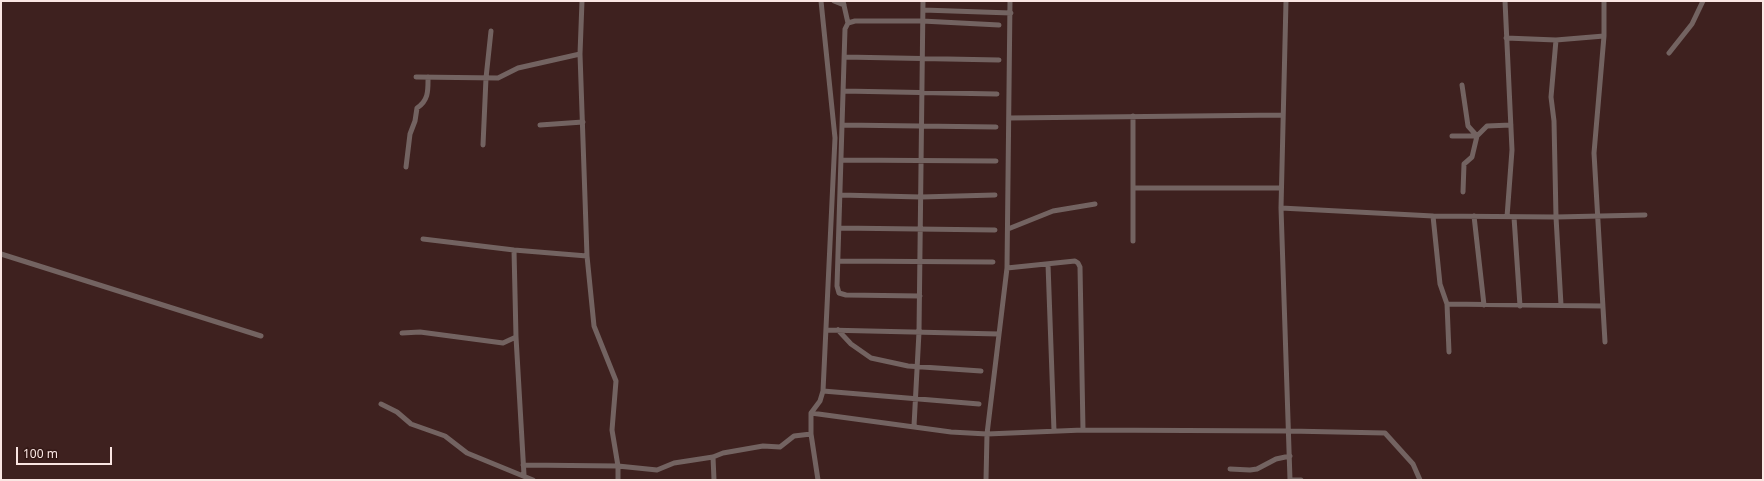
<!DOCTYPE html>
<style>
body{margin:0}
#map{position:relative;width:1764px;height:481px;overflow:hidden;background:#3e211f;font-family:"Noto Sans",sans-serif}
canvas{display:block}
.frame{position:absolute;inset:0;border:2px solid #fae6e3;pointer-events:none}
.scale{position:absolute;left:16px;top:447px;width:96px;height:18px;box-sizing:border-box;border:2px solid #fae6e3;border-top:0;padding-left:5px;font-size:12px;line-height:14px;white-space:nowrap;color:#fae6e3;-webkit-text-stroke:3px #331815;paint-order:stroke}
</style>
<div id="map">
<canvas width="1764" height="481"></canvas>
<div class="frame"></div>
<div class="scale">100 m</div>
</div>
<script>
const context = document.querySelector('canvas').getContext('2d');
context.lineJoin = 'round';
function strokePath(path, color, width, dash) { context.strokeStyle = color; context.lineWidth = width; context.lineCap = dash ? 'butt' : 'round'; context.setLineDash(dash || []); context.stroke(path); }
strokePath(new Path2D(`
 M582,1L580,54L587,256L594,326L616,381L612,430L618,466V480
 M834,1L844,5
 M843,1L848,23
 M1286,1L1281,208L1290,480
 M1505,1L1512,150L1507,217
 M1604,1V36L1594,153L1605,342
 M923,10L1011,13
 M1506,38L1556,40L1604,36
 M1556,40L1551,97L1554,121L1556,217L1561,305
 M1669,53L1692,24L1703,1
 M844,57L999,60
 M416,77L498,78L518,68L580,54
 M1462,85L1468,126L1477,136L1472,157L1464,164L1463,192
 M843,91L997,94
 M1009,118L1283,115
 M540,125L583,122
 M842,125L996,127
 M1452,136H1477L1487,126L1511,125
 M483,145L486,78L491,31
 M841,160L996,161
 M406,167L410,134L415,121L417,108C429,100 428,90 428,77
 M1133,188H1281
 M840,195L921,197L995,195
 M1281,208L1433,216L1556,217L1645,215
 M1433,216L1440,284L1447,304L1449,352
 M1474,216L1484,305
 M1514,217L1520,306
 M839,228L995,230
 M1008,229L1053,211L1095,204
 M423,239L514,250L587,256
 M1133,241V116
 M514,250L516,337L524,475
 M1,254L261,336
 M838,261L993,262
 M1048,264L1054,431
 M1007,268L1075,261L1078,263L1080,267L1083,430
 M920,296L846,295L839,293L837,286L845,29L848,23L855,21H922L999,25
 M1447,304L1602,306
 M826,330L999,334
 M838,330L851,344L871,358L908,366L981,371
 M402,333L420,332L503,343L516,337
 M823,391L979,404
 M381,404L397,412L411,424L445,436L467,453L533,480
 M811,413L951,432L987,434L1083,430L1289,431L1385,433L1413,464L1420,480
 M914,426L919,332L923,1
 M713,457L714,480
 M523,465L618,466L657,470L674,463L713,457L723,453L763,446L780,447L794,436L811,434
 M1230,469L1250,470L1257,469L1276,459L1290,456
 M818,480L811,434V413L820,401L823,391L835,138L821,1
 M986,480L987,434L1007,268L1010,1
 M1290,480H1301`), '#736361', 5);
</script>
